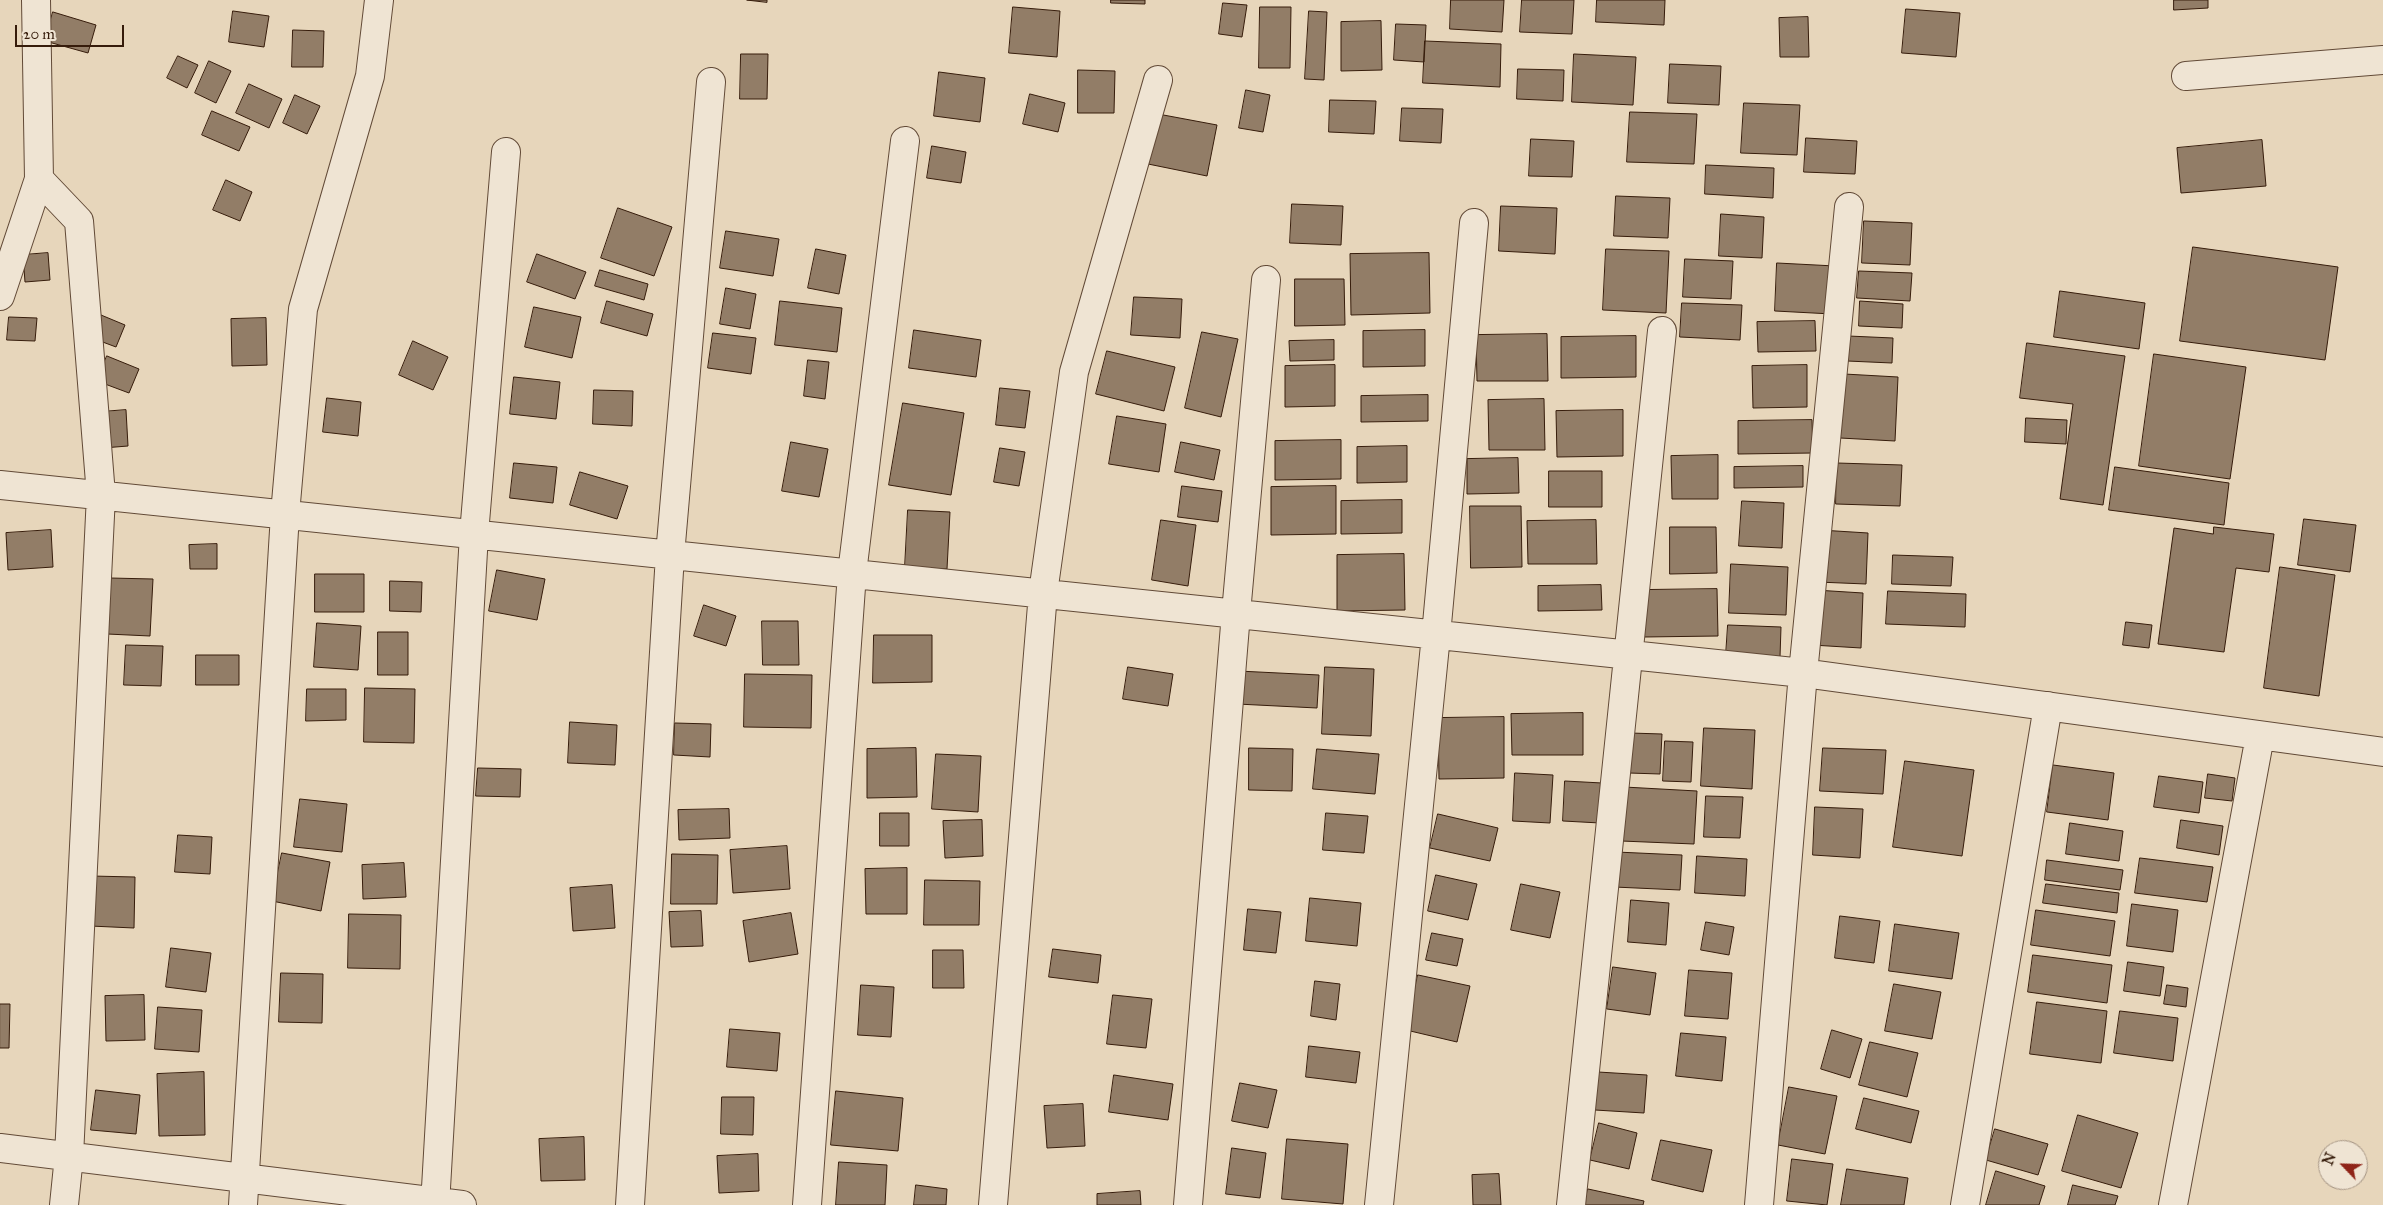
<!DOCTYPE html>
<style>
body{margin:0}
#map{position:relative;width:2383px;height:1205px;overflow:hidden;background:#e7d6bb;font-family:"IM FELL Great Primer",serif}
canvas{display:block}
.north{position:absolute;left:2318px;top:1140px;width:50px;height:50px;box-sizing:border-box;background:#efe4d3;border:1px solid #a59483;border-radius:50%;rotate:294deg;font-size:14px;font-weight:700;line-height:20px;text-align:center;color:#361c0b}
.north::after{content:'';display:block;margin:auto;width:18px;height:22px;background:#8f2418;clip-path:polygon(50% 0,100% 100%,50% 72%,0 100%)}
.scale{position:absolute;left:15px;top:25px;width:109px;height:22px;box-sizing:border-box;border:2px solid #361c0b;border-top:0;padding-left:6px;font-size:15px;line-height:18px;white-space:nowrap;color:#361c0b;-webkit-text-stroke:4px #efe4d3;paint-order:stroke}
</style>
<div id="map">
<canvas width="2383" height="1205"></canvas>
<div class="north">N</div>
<div class="scale">20 m</div>
</div>
<script>
const context = document.querySelector('canvas').getContext('2d');
context.lineJoin = 'round';
function fill(path, color) { context.fillStyle = color; context.fill(path, 'evenodd'); }
function strokePath(path, color, width, dash) { context.strokeStyle = color; context.lineWidth = width; context.lineCap = dash ? 'butt' : 'round'; context.setLineDash(dash || []); context.stroke(path); }
const building = new Path2D(`
 M747,0H767V2Z
 M1111,0H1145V4L1111,3Z
 M1451,0H1504L1502,32L1450,29Z
 M1522,0H1574L1572,34L1520,32Z
 M1597,0H1665L1664,25L1596,22Z
 M2174,0H2208V8L2174,10Z
 M1223,3L1247,5L1242,37L1219,34Z
 M1013,7L1060,11L1057,57L1009,53Z
 M1260,7H1291L1290,68H1259Z
 M1906,9L1960,13L1956,57L1902,53Z
 M233,11L269,16L264,47L229,42Z
 M1309,11L1327,12L1324,80L1305,79Z
 M53,12L96,25L88,53L45,41Z
 M1808,17L1809,57H1780L1779,18Z
 M1381,21L1382,70L1341,71V22Z
 M1396,24L1426,25L1424,62L1394,60Z
 M293,30L324,31L323,67H292Z
 M1425,41L1501,44L1500,87L1423,83Z
 M741,54H768L767,99H740Z
 M1574,54L1636,57L1633,105L1572,102Z
 M178,56L198,65L187,88L167,78Z
 M209,61L231,71L216,103L195,93Z
 M1670,64L1721,66L1719,105L1668,103Z
 M1518,69L1564,70L1563,101L1517,99Z
 M1078,70L1115,71L1114,113H1078Z
 M939,72L985,78L980,122L934,116Z
 M249,84L282,99L269,128L236,113Z
 M1246,90L1270,95L1263,132L1239,128Z
 M1030,94L1065,103L1058,132L1023,124Z
 M295,95L320,106L307,134L283,123Z
 M1330,100L1376,101L1374,134L1329,132Z
 M1744,103L1800,105L1797,155L1741,153Z
 M1402,108L1443,109L1441,143L1400,141Z
 M212,111L250,127L239,151L202,135Z
 M1630,112L1697,114L1694,164L1627,162Z
 M1158,114L1217,125L1207,176L1148,164Z
 M1806,138L1857,141L1855,174L1804,172Z
 M1531,139L1574,141L1572,177L1529,176Z
 M2262,140L2266,186L2181,193L2177,148Z
 M932,146L966,152L961,183L927,178Z
 M1706,165L1774,168L1773,198L1705,194Z
 M226,180L252,192L240,221L213,210Z
 M1616,196L1670,198L1668,238L1614,236Z
 M1292,204L1343,206L1341,245L1290,243Z
 M1501,206L1557,208L1555,254L1499,251Z
 M618,208L672,227L654,276L601,258Z
 M1721,214L1764,217L1762,258L1719,256Z
 M1864,221L1912,223L1910,265L1862,263Z
 M726,231L779,239L773,276L720,268Z
 M2193,247L2338,267L2325,360L2180,341Z
 M816,249L846,255L839,294L808,288Z
 M1606,249L1669,251L1666,313L1603,310Z
 M48,253L50,280L25,282L23,255Z
 M1429,253L1430,313L1351,315L1350,254Z
 M537,254L586,272L575,299L527,282Z
 M1685,259L1733,261L1731,299L1683,297Z
 M1777,263L1835,266L1832,314L1775,311Z
 M600,270L648,284L644,300L595,286Z
 M1859,271L1912,273L1910,301L1857,298Z
 M1295,279H1344L1345,325L1295,326Z
 M726,288L756,294L750,329L720,324Z
 M2060,291L2145,303L2139,349L2054,337Z
 M1134,297L1182,299L1180,338L1131,335Z
 M607,301L653,314L647,336L601,323Z
 M780,301L842,308L837,352L775,345Z
 M1860,301L1903,304L1902,328L1859,326Z
 M1682,303L1742,305L1740,340L1680,337Z
 M534,307L581,317L572,358L525,347Z
 M101,315L125,325L116,347L92,338Z
 M9,317L37,318L35,341L7,340Z
 M266,318L267,365L232,366L231,319Z
 M1815,321L1816,351L1758,352L1757,322Z
 M914,330L981,340L976,377L909,368Z
 M1425,330V366L1363,367V331Z
 M1202,332L1238,339L1221,417L1185,408Z
 M713,333L756,338L751,374L708,368Z
 M1547,334L1548,381H1477L1476,335Z
 M1636,336V377L1561,378V337Z
 M1848,336L1893,338L1892,363L1847,361Z
 M1334,340V360L1290,361L1289,341Z
 M413,341L448,357L433,390L399,375Z
 M2027,343L2125,356L2103,505L2060,499L2073,404L2020,398Z
 M1107,351L1175,367L1164,411L1096,394Z
 M2154,354L2246,367L2230,479L2139,466Z
 M107,356L139,369L129,393L97,381Z
 M808,360L829,362L825,399L804,396Z
 M1335,365V406L1285,407V366Z
 M1807,365V407L1753,408L1752,366Z
 M1844,374L1898,377L1895,441L1840,438Z
 M514,377L560,382L556,419L510,414Z
 M1000,388L1030,391L1025,428L996,425Z
 M594,390L633,391L632,426L593,424Z
 M1428,395V421L1361,422V396Z
 M327,398L361,402L358,436L323,432Z
 M1544,399L1545,450H1489L1488,400Z
 M903,403L964,413L951,495L889,485Z
 M126,410L128,446L103,448L101,412Z
 M1623,410V456L1557,457L1556,411Z
 M1117,416L1166,424L1159,472L1109,464Z
 M2026,418L2067,420L2066,444L2025,442Z
 M1812,420L1813,453L1738,454V421Z
 M1341,440V479L1275,480V441Z
 M791,442L828,449L819,497L782,491Z
 M1181,442L1220,450L1214,480L1175,472Z
 M1407,446V482L1357,483V447Z
 M1000,448L1025,452L1019,486L994,482Z
 M1718,455V499H1672L1671,456Z
 M1518,458L1519,493L1467,494V459Z
 M514,463L557,467L553,503L510,498Z
 M1837,463L1902,465L1900,506L1836,504Z
 M1803,466V487L1734,488V467Z
 M2115,467L2229,483L2224,525L2109,510Z
 M1549,471H1602V507H1549Z
 M580,472L628,486L617,519L570,505Z
 M1182,486L1222,491L1218,522L1178,517Z
 M1336,486V534L1271,535V487Z
 M1402,500V533L1341,534V501Z
 M1742,501L1784,503L1782,548L1739,546Z
 M1470,506H1521L1522,567L1471,568Z
 M908,510L950,512L947,569L905,567Z
 M2304,519L2356,525L2350,572L2298,565Z
 M1161,520L1196,525L1188,586L1152,580Z
 M1596,520L1597,564H1528L1527,521Z
 M1670,527H1716L1717,573L1670,574Z
 M2214,527L2274,534L2269,572L2236,568L2224,652L2158,644L2174,528L2213,534Z
 M51,530L53,567L8,570L6,533Z
 M1820,530L1868,533L1866,584L1817,582Z
 M217,544V569H190L189,545Z
 M1404,554L1405,610L1337,611V555Z
 M1893,555L1953,557L1951,586L1892,584Z
 M1731,564L1788,567L1786,615L1729,613Z
 M2280,567L2335,575L2319,696L2264,688Z
 M497,570L545,579L537,620L489,611Z
 M315,574H364V612H315Z
 M110,578L153,579L150,636L107,634Z
 M390,581L422,582L421,612L390,611Z
 M1601,585L1602,610L1538,611V586Z
 M1717,589L1718,636L1644,637L1643,590Z
 M1815,590L1863,593L1861,648L1812,645Z
 M1888,591L1966,594L1965,627L1886,624Z
 M704,605L736,616L726,646L694,636Z
 M762,621H798L799,665H763Z
 M2126,622L2152,625L2149,648L2123,645Z
 M317,623L361,626L358,670L314,667Z
 M1728,625L1781,627L1780,657L1726,655Z
 M378,632H408V675H378Z
 M874,635H932V682L873,683Z
 M126,645L163,646L161,686L124,685Z
 M196,655H239V685H196Z
 M1128,667L1173,674L1168,706L1123,699Z
 M1325,667L1374,669L1371,736L1322,734Z
 M1238,671L1319,675L1317,708L1237,704Z
 M745,674L812,675L811,728L744,727Z
 M365,688L415,689L414,743L364,742Z
 M307,689H346V720L306,721Z
 M1583,713V755H1512L1511,714Z
 M1504,717V778L1439,779L1438,718Z
 M570,722L617,725L615,765L568,763Z
 M675,723L711,724L710,757L674,755Z
 M1704,728L1755,730L1752,789L1701,786Z
 M1630,733L1662,734L1660,774L1629,773Z
 M1665,741L1693,742L1691,782L1663,781Z
 M916,748L917,797L867,798V749Z
 M1249,748L1293,749L1292,791L1249,790Z
 M1823,748L1886,750L1883,794L1820,791Z
 M1317,749L1379,754L1375,794L1313,789Z
 M936,754L981,756L978,812L932,809Z
 M1905,761L1974,770L1962,856L1893,847Z
 M2053,765L2114,773L2108,820L2047,812Z
 M478,768L521,769L520,797L476,796Z
 M1515,773L1553,775L1550,823L1513,821Z
 M2208,774L2235,778L2232,801L2205,798Z
 M2159,776L2203,782L2199,813L2154,807Z
 M1565,781L1602,783L1600,823L1563,821Z
 M1624,787L1697,791L1694,844L1621,841Z
 M1706,796L1743,797L1740,838L1704,837Z
 M300,799L347,804L342,852L294,847Z
 M1815,807L1863,809L1860,858L1813,855Z
 M729,809L730,838L679,840L678,810Z
 M880,813H909V846H880Z
 M1326,813L1368,816L1364,853L1323,850Z
 M1438,814L1498,828L1490,861L1430,848Z
 M982,820L983,856L945,858L943,821Z
 M2181,820L2223,826L2219,855L2177,848Z
 M2070,823L2123,831L2119,861L2066,854Z
 M178,835L212,837L210,874L175,872Z
 M787,846L790,889L733,893L730,850Z
 M1616,852L1682,855L1680,890L1614,887Z
 M282,853L330,862L321,911L272,901Z
 M672,854L718,855L717,904H671Z
 M1697,856L1747,859L1745,896L1695,893Z
 M2140,858L2213,867L2207,902L2135,893Z
 M2047,860L2123,870L2120,890L2045,880Z
 M404,863L406,897L363,899L362,865Z
 M907,868V914H866L865,869Z
 M1436,875L1477,884L1468,920L1428,911Z
 M91,876L135,877L134,928L90,926Z
 M925,880L980,881L979,925H924Z
 M1521,884L1560,892L1550,938L1511,930Z
 M2046,884L2119,893L2117,913L2043,903Z
 M612,885L615,928L573,931L570,888Z
 M1310,898L1361,903L1357,946L1306,941Z
 M1631,900L1669,903L1666,945L1628,942Z
 M2132,904L2178,910L2173,952L2127,946Z
 M1248,909L1281,912L1276,953L1244,950Z
 M2036,910L2115,921L2110,956L2031,945Z
 M701,911L703,946L671,947L669,912Z
 M791,913L798,954L749,962L743,921Z
 M349,914L401,915L400,969L348,968Z
 M1840,916L1880,921L1874,963L1835,958Z
 M1706,922L1734,927L1729,955L1701,950Z
 M1895,924L1959,933L1952,979L1889,971Z
 M1432,933L1463,939L1457,966L1426,960Z
 M171,948L211,953L206,992L166,987Z
 M1053,949L1101,955L1098,983L1049,977Z
 M933,950H963L964,988H933Z
 M2033,955L2112,965L2107,1003L2028,992Z
 M2128,962L2164,967L2160,996L2124,991Z
 M1613,967L1656,973L1650,1015L1607,1009Z
 M1689,970L1732,973L1728,1019L1685,1016Z
 M281,973L323,974L322,1023L279,1022Z
 M1418,975L1470,986L1457,1042L1406,1030Z
 M1315,981L1340,984L1336,1020L1311,1016Z
 M1894,984L1941,992L1932,1039L1885,1031Z
 M861,985L894,987L891,1037L858,1035Z
 M2167,985L2188,988L2186,1007L2164,1004Z
 M144,995L145,1040L106,1041L105,996Z
 M1113,995L1152,999L1146,1048L1107,1044Z
 M2037,1002L2107,1011L2101,1063L2030,1054Z
 M0,1004H10L9,1048H0Z
 M158,1007L202,1010L199,1052L155,1049Z
 M2120,1011L2178,1018L2173,1061L2114,1053Z
 M730,1029L780,1033L777,1071L727,1067Z
 M1832,1030L1862,1039L1850,1078L1821,1069Z
 M1681,1033L1726,1037L1722,1081L1676,1076Z
 M1870,1042L1918,1053L1907,1097L1859,1085Z
 M1309,1046L1360,1052L1356,1083L1306,1077Z
 M204,1072L205,1135L159,1136L157,1074Z
 M1598,1072L1647,1075L1644,1113L1595,1110Z
 M1114,1075L1173,1084L1168,1120L1109,1112Z
 M1240,1083L1277,1090L1268,1128L1232,1121Z
 M1789,1087L1837,1096L1825,1154L1778,1145Z
 M96,1090L140,1095L136,1134L91,1130Z
 M836,1091L903,1098L898,1151L831,1145Z
 M722,1097H754L753,1135L721,1134Z
 M1864,1098L1919,1111L1911,1143L1856,1129Z
 M1083,1104L1085,1146L1047,1148L1044,1106Z
 M2078,1115L2138,1133L2121,1188L2062,1171Z
 M1599,1123L1637,1133L1629,1169L1590,1160Z
 M1995,1129L2048,1144L2038,1175L1986,1160Z
 M584,1137L585,1180L541,1181L539,1139Z
 M1287,1139L1348,1144L1343,1204L1282,1199Z
 M1661,1140L1712,1150L1703,1192L1652,1180Z
 M1232,1148L1266,1153L1260,1198L1226,1194Z
 M758,1154L759,1191L719,1193L717,1156Z
 M1792,1159L1833,1164L1827,1205L1787,1201Z
 M839,1162L887,1165L885,1205H836Z
 M1847,1169L1908,1178L1904,1205H1841Z
 M1996,1171L2045,1186L2039,1205H1986Z
 M1499,1174L1501,1205H1473L1472,1175Z
 M916,1185L947,1189L946,1205H914Z
 M2073,1185L2118,1196L2115,1205H2068Z
 M1588,1189L1644,1201L1643,1205H1584Z
 M1140,1191L1141,1205H1097V1194Z`);
fill(building, '#927d67');
strokePath(building, '#361c0b', 1);
const street = new Path2D(`
 M2186,76L2383,60
 M39,179L79,221L101,495L69,1156L64,1205
 M0,296L39,179L36,0
 M0,485L1803,673L2383,752
 M0,1148L462,1205
 M243,1205L285,514L303,309L370,76L379,0
 M435,1205L474,534L506,152
 M630,1205L670,555L711,82
 M807,1205L852,573L905,141
 M993,1205L1043,593L1074,372L1158,80
 M1188,1205L1236,613L1266,280
 M1379,1205L1436,635L1474,223
 M1571,1205L1662,331
 M1759,1205L1803,673L1849,207
 M1965,1205L2048,706
 M2173,1205L2260,736`);
strokePath(street, '#624a37', 30);
strokePath(street, '#efe4d3', 28);
</script>
